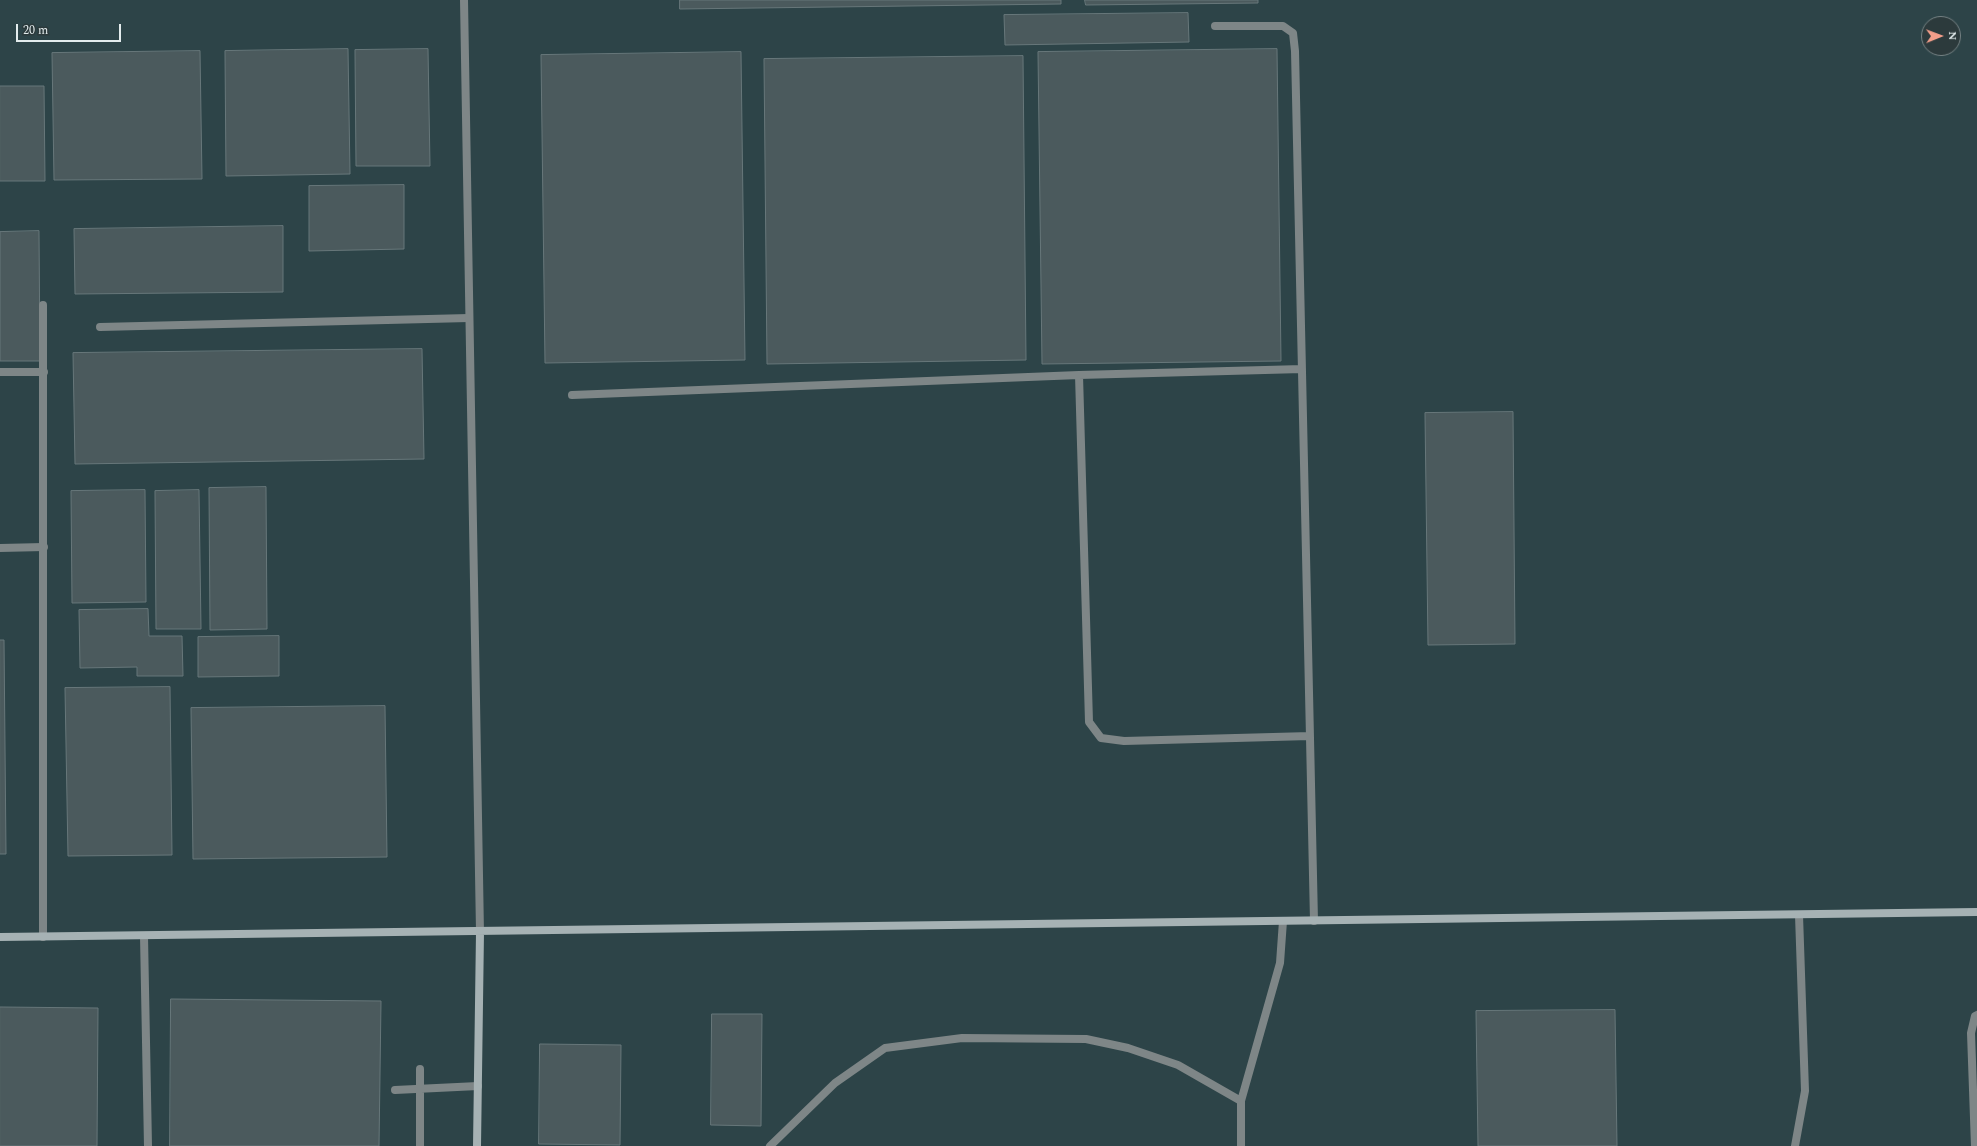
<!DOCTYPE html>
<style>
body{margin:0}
#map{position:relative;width:1977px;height:1146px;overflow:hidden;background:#2c3a3c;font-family:Spectral,serif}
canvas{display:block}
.north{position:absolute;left:1921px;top:16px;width:40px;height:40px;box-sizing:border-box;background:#2c3a3c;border:1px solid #758183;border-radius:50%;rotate:89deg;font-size:11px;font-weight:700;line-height:16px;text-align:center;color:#e3eced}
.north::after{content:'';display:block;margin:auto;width:14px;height:18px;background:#f49e8a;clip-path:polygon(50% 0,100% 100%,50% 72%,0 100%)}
.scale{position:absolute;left:16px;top:24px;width:105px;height:18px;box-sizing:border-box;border:2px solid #e3eced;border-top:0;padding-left:5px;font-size:12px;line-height:14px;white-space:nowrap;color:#e3eced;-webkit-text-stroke:3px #2c3a3c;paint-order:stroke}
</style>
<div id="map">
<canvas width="1977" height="1146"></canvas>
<div class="north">N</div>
<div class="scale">20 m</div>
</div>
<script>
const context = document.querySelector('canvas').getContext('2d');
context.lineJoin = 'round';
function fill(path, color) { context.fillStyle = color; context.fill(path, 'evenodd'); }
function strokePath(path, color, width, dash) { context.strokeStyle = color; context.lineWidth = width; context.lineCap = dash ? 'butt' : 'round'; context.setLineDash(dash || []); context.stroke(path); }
fill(new Path2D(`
 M0,0H1977V1146H0ZM1929,24H1953V48H1929Z`), '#2d4448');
const building = new Path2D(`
 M680,0H1061V4L680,9Z
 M1085,0H1258V3L1086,5Z
 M1188,13L1189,42L1005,45L1004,15Z
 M348,49L350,174L226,176L225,51Z
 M428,49L430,166H356L355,50Z
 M1277,49L1281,361L1042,364L1038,52Z
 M200,51L202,179L54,180L52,53Z
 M741,52L745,360L545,363L541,55Z
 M1023,56L1026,360L767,364L764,59Z
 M0,86H44L45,181H0Z
 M404,185V249L309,251V186Z
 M283,226V292L75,294L74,229Z
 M39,231L40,361H0V232Z
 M422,349L424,459L75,464L73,353Z
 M1513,412L1515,644L1428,645L1425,413Z
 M266,487L267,629L210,630L209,488Z
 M145,490L146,602L72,603L71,491Z
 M199,490L201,629H156L155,491Z
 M148,609L149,636H182L183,676H137V667L80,668L79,610Z
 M279,636V676L198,677V637Z
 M0,640H4L6,854H0Z
 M170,687L172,855L68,856L65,688Z
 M385,706L387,857L193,859L191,708Z
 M171,999L381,1001L379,1146H170Z
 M0,1007L98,1008L97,1146H0Z
 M1615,1010L1617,1146H1478L1476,1011Z
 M712,1014H762L761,1126L711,1125Z
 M540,1044L621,1045L620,1145L539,1144Z`);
fill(building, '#4b5a5d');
strokePath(building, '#67777a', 1);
strokePath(new Path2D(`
 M1215,26H1283L1293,33L1295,51L1314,921
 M100,327L469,318
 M0,372H44
 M1079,375L1089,722L1101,738L1124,741L1310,736
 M572,395L1079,375L1302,369
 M0,548L44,547
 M144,936L148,1146
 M420,1069V1146
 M395,1090L478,1086
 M770,1146L835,1083L885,1048L962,1038L1086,1039L1128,1048L1178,1065L1241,1101L1280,963L1283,921
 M1241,1146V1101
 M1795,1146L1805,1091L1799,915
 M1975,1146L1971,1033L1975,1016L1977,1015`), '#7e8687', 8);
strokePath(new Path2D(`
 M464,0L480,932
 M43,937V305`), '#7e8687', 8);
strokePath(new Path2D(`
 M0,937L1977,912
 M477,1146L480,932`), '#a6b2b4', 8);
</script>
